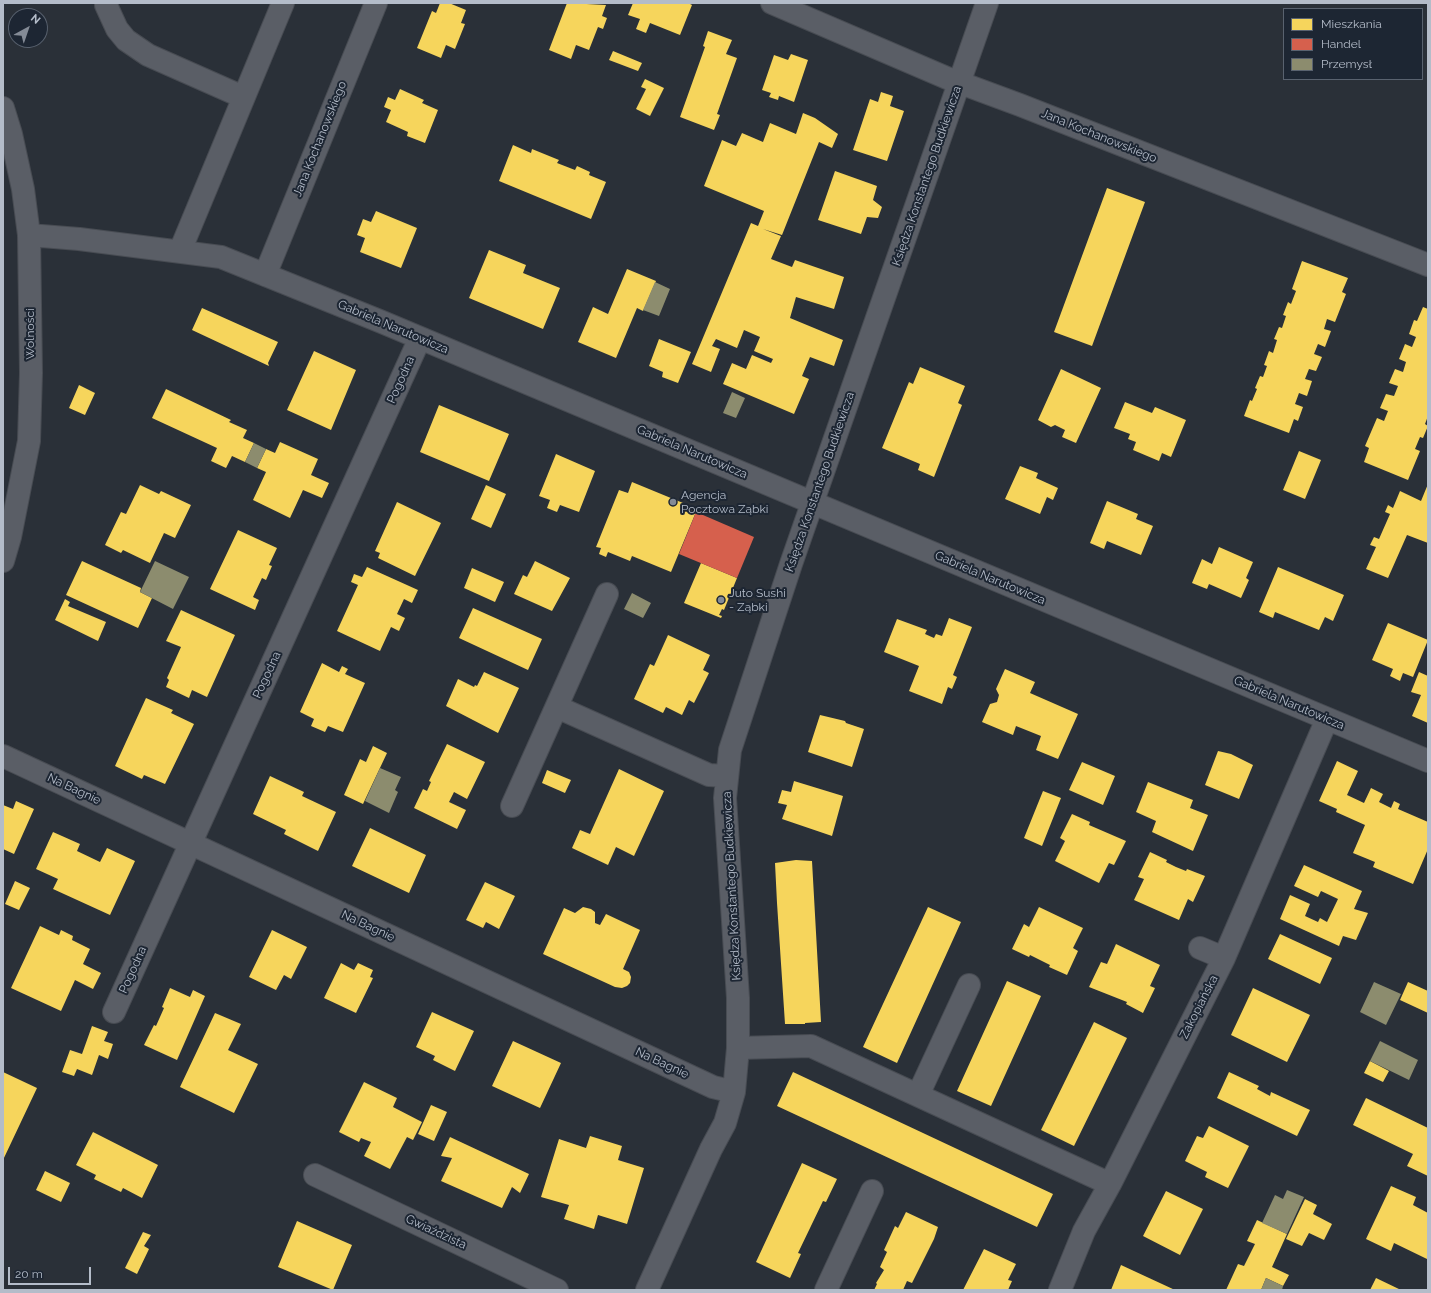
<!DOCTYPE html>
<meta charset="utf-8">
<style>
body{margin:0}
#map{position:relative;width:1431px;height:1293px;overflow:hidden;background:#2a3038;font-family:Raleway,sans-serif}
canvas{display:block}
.frame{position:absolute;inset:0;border:4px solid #b4bcc9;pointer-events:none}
.legend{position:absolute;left:1283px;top:8px;width:140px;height:72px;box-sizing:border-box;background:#1d2633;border:1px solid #59626f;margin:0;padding:5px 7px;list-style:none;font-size:12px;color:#b4bcc9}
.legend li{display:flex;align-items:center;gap:8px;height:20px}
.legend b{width:20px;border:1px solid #59626f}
.north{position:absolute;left:8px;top:8px;width:40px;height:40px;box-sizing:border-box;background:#1d2633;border:1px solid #59626f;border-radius:50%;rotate:40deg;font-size:11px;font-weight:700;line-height:16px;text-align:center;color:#b4bcc9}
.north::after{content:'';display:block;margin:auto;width:14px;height:18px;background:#848b96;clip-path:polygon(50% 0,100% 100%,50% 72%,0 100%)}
.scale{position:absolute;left:8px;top:1267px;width:83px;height:18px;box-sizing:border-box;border:2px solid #b4bcc9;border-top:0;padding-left:5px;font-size:12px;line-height:14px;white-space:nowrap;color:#b4bcc9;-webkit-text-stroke:3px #1d2633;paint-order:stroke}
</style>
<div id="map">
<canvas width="1431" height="1293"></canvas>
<div class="frame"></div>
<ul class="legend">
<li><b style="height:11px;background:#f6d55c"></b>Mieszkania</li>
<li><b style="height:11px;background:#d6604d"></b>Handel</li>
<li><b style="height:11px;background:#8c8c6e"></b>Przemysł</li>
</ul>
<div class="north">N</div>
<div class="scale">20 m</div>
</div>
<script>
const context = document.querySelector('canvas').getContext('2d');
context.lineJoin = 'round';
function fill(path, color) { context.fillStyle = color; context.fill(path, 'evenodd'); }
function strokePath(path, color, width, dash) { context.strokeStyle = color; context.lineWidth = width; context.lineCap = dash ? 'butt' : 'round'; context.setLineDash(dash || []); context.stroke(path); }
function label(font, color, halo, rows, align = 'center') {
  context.font = font + ' Raleway,sans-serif'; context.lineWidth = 4; context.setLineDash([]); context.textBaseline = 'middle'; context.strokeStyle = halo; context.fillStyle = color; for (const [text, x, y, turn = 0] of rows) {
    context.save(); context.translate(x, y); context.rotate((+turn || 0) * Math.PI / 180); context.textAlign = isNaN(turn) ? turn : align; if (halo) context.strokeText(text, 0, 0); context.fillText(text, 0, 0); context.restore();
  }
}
fill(new Path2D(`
 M440,3H449L466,10L461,23L465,24L455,49L446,45L441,58L417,48L432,11L436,13Z
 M567,3L606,5L602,16L607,18L603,29L598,27L589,50L576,45L571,59L549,50Z
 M633,3H688L692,5L680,35L650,23L646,33L636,29L640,19L628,15Z
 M708,31L732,40L726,54L737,58L717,114L720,115L714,130L680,117L705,47L703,46Z
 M613,51L642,63L638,71L609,60Z
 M791,54L808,60L794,102L779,96L778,100L769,97L771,93L762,90L774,55L788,60Z
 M645,79L664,88L650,116L636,109L646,89L641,87Z
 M400,89L424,100L422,103L438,110L425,143L407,136L408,132L386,122L391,110L384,107L388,97L395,100Z
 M881,92L893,96L890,106L904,111L887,161L853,150L870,99L878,102Z
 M803,113L815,118L838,134L832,148L819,142L782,235L763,229L781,236L771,259L792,267L795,260L844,277L834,309L796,297L790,318L843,340L834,366L810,357L802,376L809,379L794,414L723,384L732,363L746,369L752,355L771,363L773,359L754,351L760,337L744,330L737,348L716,339L712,346L720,349L711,372L692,364L751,223L758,226L764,211L704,186L722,140L736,146L742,133L763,142L770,123L796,134Z
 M513,145L531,153L532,149L559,160L557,163L575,170L577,166L590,172L589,175L606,182L591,219L499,181Z
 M835,171L877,186L873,200L882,207L878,218L867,217L861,234L818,220Z
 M1107,188L1145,202L1092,346L1054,332Z
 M376,211L417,228L401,268L360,252L365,238L357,235L363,219L371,222Z
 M489,250L526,265L523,273L560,288L543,329L469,298Z
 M1302,261L1348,278L1342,292L1346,294L1335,322L1327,319L1324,329L1331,331L1325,347L1318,344L1314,354L1322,357L1316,371L1309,369L1305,379L1312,381L1307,396L1299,393L1295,404L1303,407L1298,421L1294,419L1289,433L1244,416L1250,400L1252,401L1257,389L1255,388L1260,376L1263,377L1267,366L1264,365L1269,351L1273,353L1277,340L1274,339L1279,327L1282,328L1286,316L1283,315L1288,302L1291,304L1296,291L1292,289Z
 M627,269L656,281L643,311L637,308L616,358L578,342L593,307L608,314Z
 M1423,307L1428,309V416L1425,424L1428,426L1423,438L1420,437L1415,449L1420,451L1408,480L1364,462L1369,448L1365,446L1377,418L1384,421L1388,411L1380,408L1386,394L1394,396L1398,386L1389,383L1395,369L1403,372L1406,362L1399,359L1405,344L1412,347L1416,337L1409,334L1414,320L1417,321Z
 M202,308L278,342L268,363L269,366L192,330Z
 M659,339L691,352L678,383L662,377L663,372L649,366Z
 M314,351L356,370L331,430L287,410Z
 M920,367L965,386L958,403L962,405L934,477L918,470L920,464L882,448L909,382L913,384Z
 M1061,369L1101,388L1076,443L1062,437L1065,430L1055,425L1051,427L1038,420Z
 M79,385L95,393L85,415L69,408Z
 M166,389L231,420L229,422L247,430L243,438L254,443L245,462L232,456L226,468L211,461L217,448L152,418Z
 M1125,402L1152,413L1155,407L1186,420L1171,457L1162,453L1159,461L1133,450L1136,442L1128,439L1130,434L1114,428Z
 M439,405L509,434L489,481L420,452Z
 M280,442L318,459L311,475L329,483L322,498L303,490L290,518L253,500L266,472L257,468L266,449L275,453Z
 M1299,451L1321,460L1305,499L1283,490Z
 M556,454L595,471L579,512L560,505L557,512L547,508L550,500L539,496Z
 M1020,466L1038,473L1036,478L1058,488L1053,500L1047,497L1040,514L1005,499Z
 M632,482L683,503L682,506L696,512L671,572L632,556L630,561L608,552L606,557L599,554L601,548L596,547L619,490L628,493Z
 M1428,484V543L1407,535L1388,578L1366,569L1376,547L1370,545L1374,537L1379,539L1390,514L1385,512L1388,505L1393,508L1400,491L1421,501Z
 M140,485L159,494L161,491L191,505L175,538L164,533L150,563L123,550L121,553L105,545L121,512L126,514Z
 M486,485L506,494L491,528L471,519Z
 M1107,501L1138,514L1136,519L1153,526L1141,555L1107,541L1104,549L1090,543Z
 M397,502L441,523L415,576L378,558L380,553L375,551Z
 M238,530L277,548L269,565L272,566L266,580L262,578L253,597L259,600L255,610L210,589Z
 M1219,547L1253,562L1246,578L1249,580L1241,598L1209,584L1207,589L1192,583L1202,559L1212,564Z
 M82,561L141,588L140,592L152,598L138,628L66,595Z
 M535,561L570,578L552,611L514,594L523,575L527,577Z
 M701,563L737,578L724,610L722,609L719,615L722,616L721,618L684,603Z
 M367,567L418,590L412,603L404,599L397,614L405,618L399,631L391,627L380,651L337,631L358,585L351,582L354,574L362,577Z
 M1278,567L1344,595L1333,621L1325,617L1319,630L1275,612L1273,618L1259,612Z
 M472,568L504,582L495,602L464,588Z
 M65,599L70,602L68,606L106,622L98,641L55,620Z
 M473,608L542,639L528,670L459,638Z
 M181,610L235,635L207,697L192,690L189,698L166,687L169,680L167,678L181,647L166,641Z
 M949,618L972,627L953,675L957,677L952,689L948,687L942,704L909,691L919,666L884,652L897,619L927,630L925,634L934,638L936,634L942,636Z
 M1388,623L1428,640L1413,677L1403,673L1400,681L1390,676L1393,669L1372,660Z
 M668,635L710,655L703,670L709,673L694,703L689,700L682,715L666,707L663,713L634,699L650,664L654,666Z
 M322,663L339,672L342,666L348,669L345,674L365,683L343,732L328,726L325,732L311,726L314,719L300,712Z
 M1005,669L1035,682L1030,693L1078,714L1058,759L1036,750L1041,736L1016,726L1013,735L982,722L990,704L997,702L999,695L996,689Z
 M484,672L519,688L498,733L446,706L458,679L474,687L475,685L477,686Z
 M1419,672L1428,676V723L1412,716L1421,695L1411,692Z
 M146,698L173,710L171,713L194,724L165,784L144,775L142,779L115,766Z
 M820,715L845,721L846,723L864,729L852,767L808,752Z
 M447,744L485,762L467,799L454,792L449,802L466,810L457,829L414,808L423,789L427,791L431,782L429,781Z
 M373,746L387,753L363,804L344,795L360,759L366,762Z
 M1218,751L1231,754L1253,765L1239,799L1205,785Z
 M1337,761L1358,771L1347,795L1364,803L1371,788L1383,794L1379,802L1391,808L1394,801L1400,804L1398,809L1428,822V849L1413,884L1373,867L1375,862L1353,853L1365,825L1336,812L1337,809L1319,801Z
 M1082,762L1115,776L1103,805L1069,790Z
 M619,769L664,791L634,856L616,847L608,865L572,848L580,830L590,834Z
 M547,770L571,780L565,793L542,783Z
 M270,776L304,792L302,796L336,812L318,851L284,834L286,830L253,814Z
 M794,781L843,796L832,836L782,819L787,805L778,803L782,790L791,792Z
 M1148,782L1193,800L1190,808L1208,815L1193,851L1152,832L1156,821L1136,812Z
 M1043,791L1061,798L1042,846L1024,838Z
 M16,801L34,809L14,854L3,849V805L13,809Z
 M1072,814L1090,822L1089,825L1126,841L1114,865L1109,863L1099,883L1055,861L1065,841L1060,838Z
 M370,828L426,855L409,893L352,866Z
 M53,832L80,844L77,851L100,862L107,848L135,861L110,915L53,889L58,879L36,869Z
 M1150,852L1167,860L1166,862L1176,867L1186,871L1187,869L1205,876L1193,902L1188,899L1179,920L1134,900L1144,879L1138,877Z
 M796,860L812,861L821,1022L805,1023V1024H785L777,903L775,863Z
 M1304,865L1362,891L1354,909L1368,913L1356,940L1343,936L1339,946L1280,919L1290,895L1310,904L1305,916L1318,922L1320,918L1327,922L1338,899L1321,891L1318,897L1294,886Z
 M15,881L30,888L19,910L5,904Z
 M485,882L515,896L499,929L486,922L483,928L466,920Z
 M583,907L591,909L595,912V923L600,925L606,914L640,930L623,969L629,972L631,977L630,983L627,986L622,988L615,987L543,954L564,908L575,913Z
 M928,907L961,922L897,1063L863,1047Z
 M1039,907L1083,928L1073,948L1078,951L1067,975L1049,967L1050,965L1030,955L1029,957L1012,949L1024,924L1029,927Z
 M40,926L59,935L61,930L73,936L72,940L90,949L83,964L101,973L93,989L75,980L61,1011L11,988Z
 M272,930L307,947L291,979L284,975L276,990L249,977Z
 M1280,934L1332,958L1320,984L1268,959Z
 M1116,944L1160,965L1150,986L1155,988L1143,1013L1126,1004L1127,1002L1089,987L1101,962L1107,964Z
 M341,963L354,970L358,963L373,970L370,977L373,978L356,1013L324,998Z
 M1007,981L1041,996L991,1106L957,1091Z
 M1408,982L1428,991V1013L1400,1000Z
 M170,988L190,997L193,990L205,996L177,1060L144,1045L154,1025L156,1026L164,1008L162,1007Z
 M1253,988L1310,1015L1287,1062L1231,1035Z
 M432,1012L474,1031L455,1071L433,1060L435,1056L416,1047Z
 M215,1013L241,1024L228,1050L258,1064L234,1113L180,1087Z
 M1094,1022L1127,1038L1074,1146L1041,1130Z
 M92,1026L108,1032L104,1041L113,1044L108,1059L99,1055L92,1075L77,1069L74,1076L62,1072L70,1050L82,1054Z
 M513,1041L561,1063L540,1108L492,1086Z
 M1370,1061L1389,1071L1383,1082L1364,1073Z
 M3,1072L37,1088L3,1160Z
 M793,1072L1053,1194L1037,1227L777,1106Z
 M1229,1072L1259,1086L1257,1089L1270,1096L1271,1092L1310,1110L1297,1136L1217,1098Z
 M364,1082L397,1098L393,1107L422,1122L413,1140L407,1137L390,1169L364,1156L371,1142L361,1138L359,1142L339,1132Z
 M1366,1098L1428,1128V1176L1407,1166L1413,1154L1353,1125Z
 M431,1105L447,1112L434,1141L418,1134Z
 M1209,1126L1249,1146L1228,1188L1205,1177L1207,1172L1185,1161L1197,1136L1203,1138Z
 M93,1132L158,1165L142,1198L123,1188L121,1192L94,1179L96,1175L76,1165Z
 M590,1136L622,1146L618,1160L644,1168L627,1224L598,1215L594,1229L564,1219L569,1205L541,1197L559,1139L586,1148Z
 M450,1137L529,1174L520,1193L512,1187L502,1208L441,1181L452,1158L441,1156Z
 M802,1163L837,1179L826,1202L823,1201L798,1253L801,1254L790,1278L756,1262Z
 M45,1171L70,1183L61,1202L36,1190Z
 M1391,1186L1416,1197L1413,1205L1428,1213L1427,1259L1394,1243L1391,1251L1366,1239Z
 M1166,1191L1203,1209L1180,1255L1143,1236Z
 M1305,1199L1317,1205L1313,1214L1332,1224L1324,1240L1309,1233L1302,1246L1286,1239Z
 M906,1212L938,1227L934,1239L912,1283L907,1281L903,1290H874L877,1284L876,1283L884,1270L880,1267L887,1252L884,1250L895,1226L898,1228Z
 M1257,1220L1287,1234L1272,1267L1289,1275L1283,1286L1266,1278L1261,1290H1226L1238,1264L1244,1266L1255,1244L1247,1241Z
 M297,1221L352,1245L333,1290L278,1267Z
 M143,1232L151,1235L144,1246L149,1249L137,1274L125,1268Z
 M984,1249L1016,1264L1008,1280L1012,1281L1008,1290H963Z
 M1121,1265L1175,1290H1111Z
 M1376,1278L1401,1290H1370Z`), '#f6d55c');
fill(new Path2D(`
 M696,512L754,537L737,578L679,554Z`), '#d6604d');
fill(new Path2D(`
 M655,282L670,289L659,316L643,310Z
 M732,392L745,398L736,418L723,413Z
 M254,443L266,449L257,468L245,462Z
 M155,561L189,577L173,609L140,592Z
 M632,593L651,603L643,618L624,609Z
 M380,768L401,777L395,790L398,792L389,813L365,801Z
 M1374,982L1401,994L1386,1025L1360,1012Z
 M1380,1041L1418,1060L1409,1080L1370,1061Z
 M1287,1190L1304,1197L1287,1234L1262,1223L1275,1195L1283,1199Z
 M1266,1278L1283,1286L1282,1290H1261Z`), '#8c8c6e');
const minor = new Path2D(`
 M107,3L106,5L117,29L126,40L148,55L243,97
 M772,3L947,78L1020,105L1428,265
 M3,108L11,134L23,189L29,235L31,373L29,441L10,537L3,561
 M29,235L79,239L221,257L382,322L1428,761
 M180,251L283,3
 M265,275L376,3
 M557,707L709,775L727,776
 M3,756L713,1087L734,1092
 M512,806L607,594
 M1200,948L1224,958
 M114,1012L420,338
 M738,1048L811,1046L1110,1184
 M918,1095L969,985
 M315,1175L557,1290
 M647,1290L711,1149L725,1123L734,1092L738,1048V998L725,798L730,750L791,564L987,3
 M826,1290L872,1191
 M1060,1290L1084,1231L1110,1184L1224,958L1327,719`);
strokePath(minor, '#484c53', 24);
strokePath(minor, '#5a5e66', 22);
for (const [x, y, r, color] of [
 [673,502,4,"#848b96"],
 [721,600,4,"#848b96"]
]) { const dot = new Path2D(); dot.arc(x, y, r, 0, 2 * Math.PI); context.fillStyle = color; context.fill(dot); strokePath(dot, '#1d2633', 1.5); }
label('12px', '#b4bcc9', '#1d2633', [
 ["Jana Kochanowskiego",1099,136,22],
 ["Jana Kochanowskiego",320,139,-68],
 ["Księdza Konstantego Budkiewicza",927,176,-71],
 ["Gabriela Narutowicza",393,327,23],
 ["Wolności",30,334,-90],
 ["Pogodna",401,380,-66],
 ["Gabriela Narutowicza",692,452,23],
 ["Księdza Konstantego Budkiewicza",820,482,-71],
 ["Gabriela Narutowicza",990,578,23],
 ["Pogodna",267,675,-65],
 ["Gabriela Narutowicza",1289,703,23],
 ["Na Bagnie",74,789,25],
 ["Księdza Konstantego Budkiewicza",732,886,-93],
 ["Na Bagnie",368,926,25],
 ["Pogodna",133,970,-66],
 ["Zakopiańska",1199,1007,-63],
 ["Na Bagnie",662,1063,25],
 ["Gwiaździsta",436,1232,25]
]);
label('12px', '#b4bcc9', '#1d2633', [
 ["Agencja",681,495],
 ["Pocztowa Ząbki",681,509],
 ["Juto Sushi",729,593],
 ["- Ząbki",729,607]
], 'left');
</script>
